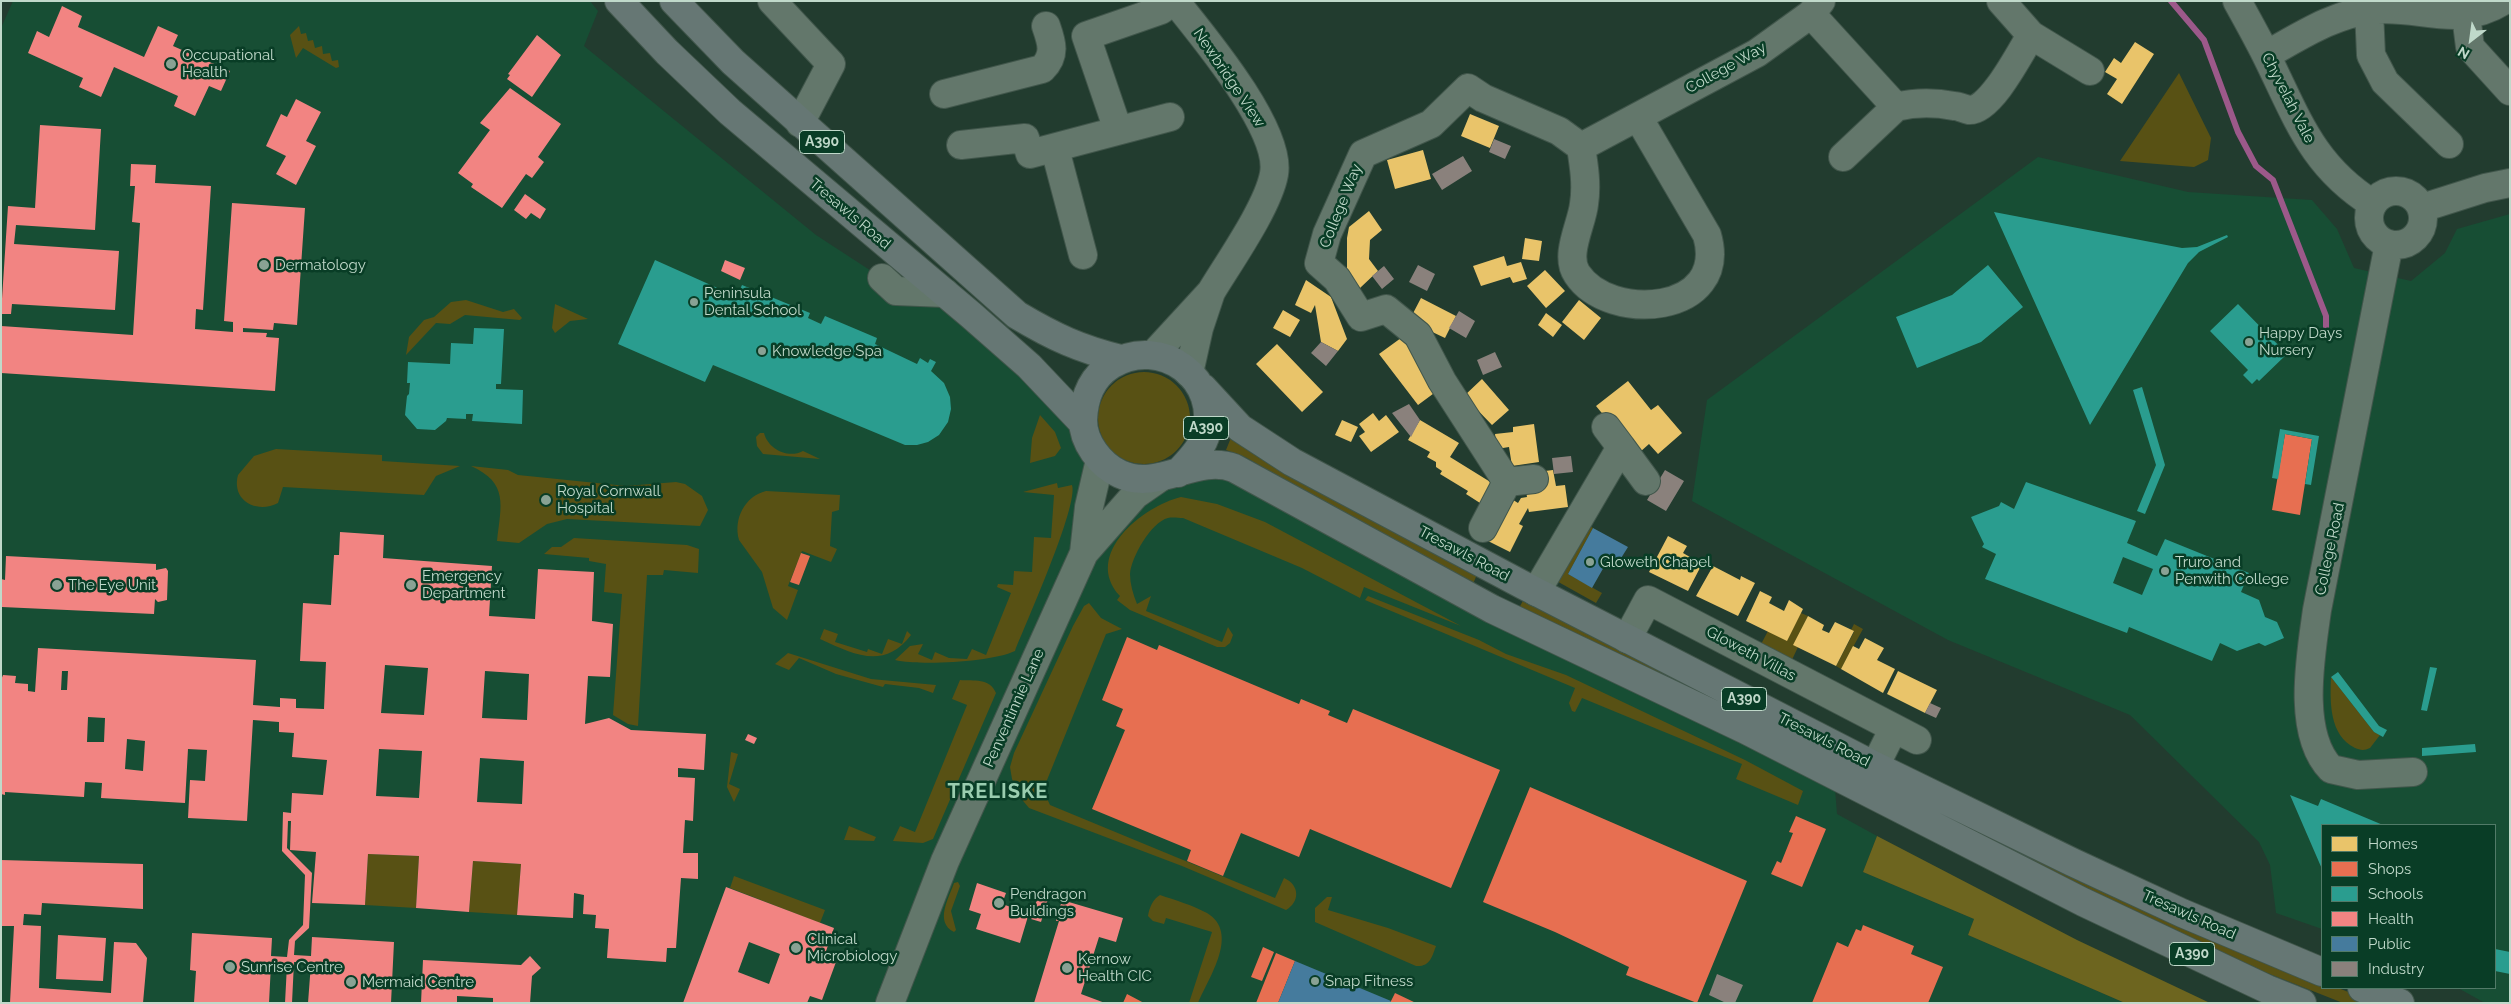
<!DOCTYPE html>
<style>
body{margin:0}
#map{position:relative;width:2511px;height:1004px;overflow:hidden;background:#223c2f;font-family:Raleway,sans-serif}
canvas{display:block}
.frame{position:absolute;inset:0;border:2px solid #c0d9ca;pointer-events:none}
.legend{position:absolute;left:2321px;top:824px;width:175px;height:165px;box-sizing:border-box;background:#093d26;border:1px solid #527b68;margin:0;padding:6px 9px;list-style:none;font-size:15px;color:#c0d9ca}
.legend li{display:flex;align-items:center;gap:10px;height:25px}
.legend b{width:25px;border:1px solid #527b68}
.north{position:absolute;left:2446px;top:15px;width:50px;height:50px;-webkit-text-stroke:4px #093d26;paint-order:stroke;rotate:210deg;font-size:14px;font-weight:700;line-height:20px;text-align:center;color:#c0d9ca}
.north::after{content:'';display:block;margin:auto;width:18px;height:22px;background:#c0d9ca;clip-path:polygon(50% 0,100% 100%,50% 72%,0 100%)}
</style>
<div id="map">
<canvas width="2511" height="1004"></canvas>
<div class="frame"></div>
<ul class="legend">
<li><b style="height:14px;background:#e9c46a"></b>Homes</li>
<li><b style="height:14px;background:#e76f51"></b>Shops</li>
<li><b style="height:14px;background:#2a9d8f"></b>Schools</li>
<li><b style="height:14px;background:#f28482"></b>Health</li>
<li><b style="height:14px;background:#457b9d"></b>Public</li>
<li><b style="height:14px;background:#8a817c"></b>Industry</li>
</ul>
<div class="north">N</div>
</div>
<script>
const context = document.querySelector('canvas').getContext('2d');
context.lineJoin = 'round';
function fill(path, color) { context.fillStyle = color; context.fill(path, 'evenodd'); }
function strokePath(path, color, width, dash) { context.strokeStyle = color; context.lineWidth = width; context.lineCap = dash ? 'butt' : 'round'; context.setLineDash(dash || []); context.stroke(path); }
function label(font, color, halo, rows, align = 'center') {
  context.font = font + ' Raleway,sans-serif'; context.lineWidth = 5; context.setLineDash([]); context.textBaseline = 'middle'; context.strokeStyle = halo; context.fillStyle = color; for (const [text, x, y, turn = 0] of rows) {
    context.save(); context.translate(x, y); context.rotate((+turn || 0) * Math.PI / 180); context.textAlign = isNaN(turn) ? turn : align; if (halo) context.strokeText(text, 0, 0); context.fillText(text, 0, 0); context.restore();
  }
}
fill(new Path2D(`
 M13,1H590L598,11L584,46L816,235L882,278L945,293L1083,423L1102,531L1206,464L1834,776L1837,814L1877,836L1863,872L1974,919L1968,935L2125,1003H1V28Z
 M2038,157L2188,192L2312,200L2337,229L2354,268L2411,281L2445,253L2457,229L2510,214V1003H2485L2458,988H2495V825H2322V929L2276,913L2270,865L2259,842L2130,715L1948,640L1692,501L1707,400Z`), '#174e34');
fill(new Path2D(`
 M299,26L301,34L306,33L308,41L313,40L315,48L322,46L323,54L330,53L332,61L338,60L339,67L336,68L303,48L296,58L290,35Z
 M2179,73L2211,138L2208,160L2194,167L2120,161Z
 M466,300L503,312L514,309L522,318L520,320L465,315L450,324L436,323L406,355L409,337L424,320L434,317L451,302Z
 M555,304L588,319L570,321L555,333L552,328Z
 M1098 418a46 46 0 1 1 92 0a46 46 0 1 1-92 0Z
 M1040,415L1055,432L1061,448L1055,456L1030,463L1032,438Z
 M760,433H764C768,449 788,459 803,451L820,459L763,454L757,446L756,437Z
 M1232,435L1478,572L1473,584L1364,527L1247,458L1226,450Z
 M276,449L382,455V461L460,466L436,476L424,495L283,487L278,503C257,514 231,501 238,475L254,456Z
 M471,466L508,470L518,475L626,486L676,482L685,484L702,496L708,510L700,526L567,519L547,524L519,543L497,541C501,505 509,483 471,466Z
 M1057,483L1058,488L1072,485C1079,505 1025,625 1015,651C992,662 920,666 895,660L910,646L923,644L918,654L932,660L935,652L949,658L967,659L972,649L986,655L1011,593L997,587L998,584L1013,585L1014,571L1032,572L1034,537L1051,538L1054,495L1023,492Z
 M766,491L840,495L839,510L832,512L830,546L837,549L831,562L802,551L788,586L798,590L787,620L773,608L762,572L739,540C733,519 745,496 766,491Z
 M1181,497L1217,504L1265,522L1461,626L1364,587L1360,598L1302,568L1183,518C1179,518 1172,517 1168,518C1151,522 1131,558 1130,574C1130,584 1133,594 1137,604L1151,596L1146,611L1222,642L1228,627L1233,635L1230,643L1225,647H1217L1130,610L1117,600L1120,596C1082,555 1143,506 1181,497Z
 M1585,523L1593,528L1568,574L1602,593L1596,603L1553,579Z
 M574,538L687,545L699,549L698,573L664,570L663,575H647L638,726L628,724L613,715L622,594L604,592L606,564L589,561V558L544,554L552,547H561Z
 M1368,596L1479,640L1506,654L1566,675L1745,760L1803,791L1798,805L1736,779L1742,764L1582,698L1575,712L1572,711L1569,703L1575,688L1365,600Z
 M1525,597L2322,982V988H2338L2377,1003H2343L2257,969L2151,921L1686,686L1519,608Z
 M1089,603L1101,618L1122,629L1106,634L1043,790L1050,805L1275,898L1284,878C1300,885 1300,902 1286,910L1182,866L1029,808L1019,796L1012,779L1010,767L1014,753L1073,626L1084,606Z
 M1801,613L1808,616L1794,645L1798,647L1790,664L1759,648L1768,631Z
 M1854,624L1863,629L1841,669L1836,666L1854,632L1851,630Z
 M824,629L838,634L835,642L867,652L868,649L882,654L888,639L902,644L907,631L911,635C884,670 855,655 820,639Z
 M788,653L871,679L936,685L933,693L919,688L885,684L883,687L836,674L799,658L789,670L775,664Z
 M2331,677L2374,732L2380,735L2370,748C2364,751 2360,750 2355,748C2329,735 2330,702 2331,677Z
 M960,680C974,681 990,678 996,693L933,839L923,843L893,841L900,826L915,832L967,705L952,699Z
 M731,752L738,754L729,784L740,789L734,802L727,787Z
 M849,826L876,837L874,841L844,840Z
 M368,854L419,856L416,908L365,905Z
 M473,861L521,864L517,915L469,912Z
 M734,876L825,910L820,923L730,888Z
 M958,882L960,886L951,911L956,930L954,932C934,922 949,898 954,883Z
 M1160,895C1175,900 1192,905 1207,913C1240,933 1209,977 1198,1003H1189L1212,932L1166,918L1164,924L1153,921L1148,916C1149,908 1153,899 1160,895Z
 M1327,897H1332L1328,910L1388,928L1436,946C1432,957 1430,967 1416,966L1315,922V908Z`), '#585114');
fill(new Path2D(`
 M1877,836L2077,940L2210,1003H2125L1968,935L1974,919L1863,872Z`), '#6d651f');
fill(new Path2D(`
 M2135,42L2154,54L2122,104L2107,94L2117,79L2105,72L2114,58L2121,63Z
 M1470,114L1499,126L1490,148L1461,136Z
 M1423,150L1431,179L1395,189L1387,160Z
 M1369,211L1382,230L1370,240L1369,259L1378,271L1360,288L1347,270V238L1349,227Z
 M1525,238L1542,241L1539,261L1522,259Z
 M1504,256L1507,266L1521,262L1527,279L1513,283L1510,277L1481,286L1473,266Z
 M1545,270L1565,291L1546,308L1527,286Z
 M1306,280L1331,297L1347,339L1338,351L1321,342L1315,305L1311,313L1295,305Z
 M1421,298L1456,316L1445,338L1409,321Z
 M1579,300L1601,318L1584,340L1562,322Z
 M1283,310L1300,320L1290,337L1273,328Z
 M1546,313L1562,325L1553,337L1538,325Z
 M1401,338L1441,388L1418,405L1379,354Z
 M1277,344L1323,392L1302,412L1256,364Z
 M1482,379L1509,410L1492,425L1464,396Z
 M1628,381L1651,410L1658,405L1682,433L1658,454L1649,444L1640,452L1620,435L1596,406Z
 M1373,413L1379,421L1386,415L1399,432L1371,452L1359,436L1365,432L1359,424Z
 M1342,420L1358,427L1351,442L1335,435Z
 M1420,420L1459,443L1450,457L1492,483L1480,503L1466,494L1468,491L1440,474L1442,471L1436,467V462L1427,457L1430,452L1408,440Z
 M1534,424L1539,462L1512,466L1509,447L1497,449L1495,434L1513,432V427Z
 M1553,470L1556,486L1565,485L1568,507L1529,512L1528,508L1519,524L1523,526L1510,552L1482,538L1510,498L1518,503L1521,498L1527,497L1526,491L1537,472Z
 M1668,536L1687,546L1683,553L1702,564L1688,591L1649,572Z
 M1713,566L1740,580L1741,576L1755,583L1738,616L1696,596Z
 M1760,591L1772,597L1769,603L1784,611L1789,600L1803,609L1787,641L1746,621Z
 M1808,616L1824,625L1822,630L1829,633L1835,622L1854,631L1836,666L1793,645Z
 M1865,638L1884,648L1877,660L1895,669L1883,693L1841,669L1853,646L1859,649Z
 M1898,671L1937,690L1925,713L1887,694Z`), '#e9c46a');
fill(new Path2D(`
 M2285,434L2312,439L2300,515L2272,510Z
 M801,553L810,556L799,585L790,582Z
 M1127,637L1157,650L1159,645L1299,704L1301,699L1330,711L1328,715L1347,723L1353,709L1500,770L1451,888L1310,829L1299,857L1241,833L1223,876L1187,861L1191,850L1092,809L1125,730L1116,726L1123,709L1102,700Z
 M1530,787L1747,881L1697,1003L1626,975L1629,967L1555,932L1483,902Z
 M1796,816L1826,829L1802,887L1771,874L1777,861L1781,863L1793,833L1789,832Z
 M1863,925L1914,946L1911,954L1943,967L1928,1003H1812L1837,942L1848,947L1856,929L1861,931Z
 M1263,947L1274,952L1262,981L1251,977Z
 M1276,953L1295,961L1278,1003H1256Z
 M1395,993L1416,1003H1390Z
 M1127,994L1144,1003H1123Z`), '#e76f51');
fill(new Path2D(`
 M1994,212L2182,248L2197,247L2227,235L2228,237L2199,252L2188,263L2090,425Z
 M655,260L733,295L734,293L738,294L742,285L810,313L808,318L821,324L825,316L877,338L875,344L917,364L920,358L928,363L930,359L936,362L931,371L944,383L950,397L951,409L948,422L939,435L928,442L917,445H905L713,365L705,382L618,344Z
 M1988,265L2023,307L1981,342L1917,368L1896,317L1952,295Z
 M2238,304L2287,354L2259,381L2257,379L2252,384L2243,375L2248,370L2210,331Z
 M474,328L504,329L501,384H496V389L523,390L522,424L472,421L473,414H466V419L447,418L446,421L435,430L417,429L405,415L407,396L409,394L410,383H407L408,362L450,364L451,343L473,344Z
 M2142,387L2165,465L2145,514L2137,511L2156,465L2133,390Z
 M2280,429L2319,436L2311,485L2305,484L2312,439L2285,434L2278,479L2272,478Z
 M2026,482L2136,521L2127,543L2157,556L2165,539L2249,573L2241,592L2259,600L2265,617L2277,622L2284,638L2265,646L2259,643L2237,651L2220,643L2212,661L2129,627L2127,633L1985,579L1996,554L1982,547L1984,544L1971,517L1999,506L2001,502L2014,509ZM2123,557L2153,569L2142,595L2113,583Z
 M2430,667L2437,668L2427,711L2421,710Z
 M2338,672L2379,726L2387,730L2383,737L2374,732L2331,677Z
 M2475,744L2476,752L2422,756V748Z
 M2290,795L2318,806L2321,799L2383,825H2322V869Z
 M2495,949L2510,952V974L2495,971Z`), '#2a9d8f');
fill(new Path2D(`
 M62,6L82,16L78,27L144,57L158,26L178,35L173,46L230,71L221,91L209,86L195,116L174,106L178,96L114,67L101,97L79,87L83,78L28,53L37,31L49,37Z
 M537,35L561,55L532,97L507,79L510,75L508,74Z
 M510,88L561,124L538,157L544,162L532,178L526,174L502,208L471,187L473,184L458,173L490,130L480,123Z
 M296,99L321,112L306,141L316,146L296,185L276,174L286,156L266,146L281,114L287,117Z
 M40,125L101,129L95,230L16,225L14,244L119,251L115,310L12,304L11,314H1L8,206L35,208Z
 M131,164L156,165L155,183L211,186L203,310L196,309L195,329L233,332V322L224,321L232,203L305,208L297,325L274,323L273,330L243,328V332L267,333L266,337L279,338L275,391L1,373V326L133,335L140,223L132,222L135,186H130Z
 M525,194L546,209L540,219L531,213L526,219L514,210Z
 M725,260L745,268L740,280L721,271Z
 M340,532L384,535L383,558L492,566L489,616L535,619L538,569L594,572L592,621L613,624L610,677L588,676L585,724L609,718L631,730L706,734L704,770L678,768V777L695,778L693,821L685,820L683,853H698V879L681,878L676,948H667L666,962L607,958L609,929L595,928L596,915L583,914L584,895L574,893L573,918L517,915L521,864L473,861L469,912L416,908L419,856L368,854L365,905L312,903L316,852L290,850L291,821H288L287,848L312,873L309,928L295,941L294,955L311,956L312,937L394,942L391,1003H308L311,963L294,962L292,1003H285L287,965L271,964L269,1003H194L196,971L190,970L192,933L272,938L271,956L287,957L289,940L303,925L305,875L282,851L283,812L291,813L292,793L323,795L327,760L292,757L294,733L279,732V722L253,720L247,821L188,818L190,780L205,781L207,750L188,749L185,803L101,798L102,783L85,782L84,797L5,792V795L1,794V680L3,675L16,676L15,683L28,684V691L35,692L38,648L256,660L253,705L280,707V698L296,699V708L324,709L326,662L300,661L303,603L331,605L334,555H339ZM385,665L428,668L424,715L381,713ZM62,671H68L67,690H61ZM485,671L529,674L527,720L482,718ZM88,717L105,718L104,742H87ZM127,739L145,741L143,771L125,769ZM379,749L422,751L419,798L376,796ZM480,758L524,761L522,804L477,802Z
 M6,556L156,564V570L166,568L168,571L167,600L158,602L155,599L154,614L2,607L1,579L5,580Z
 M748,734L757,738L754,744L745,740Z
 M1,860L143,864V909L42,903L41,915L24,914L23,925L41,926L39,988L111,993L114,942L136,943L147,958L143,1003H10L14,926H1Z
 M977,883L1006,893L1002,904L1029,913L1020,943L976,929L981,914L969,910Z
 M726,887L834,928L824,957L836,962L822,1000L810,996L807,1003H683ZM749,942L780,954L769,984L738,972Z
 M1039,893L1049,896L1041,922L1031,919Z
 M1062,900L1123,918L1116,942L1099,937L1081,994L1105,1003H1034L1059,921H1056Z
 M58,935L106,938L103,981L56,979Z
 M530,956L541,968L532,976L530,1003H493V998L457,996V1003H421L423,960L521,965Z`), '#f28482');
fill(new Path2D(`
 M1593,528L1628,547L1618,563L1609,558L1592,588L1568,574Z
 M1295,961L1391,1001L1390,1003H1278Z`), '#457b9d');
fill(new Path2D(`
 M1494,139L1511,146L1505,159L1489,152Z
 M1463,156L1472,171L1442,190L1432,174Z
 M1418,265L1435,274L1427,291L1409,282Z
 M1384,266L1394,279L1382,289L1372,276Z
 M1459,311L1475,321L1466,338L1449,328Z
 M1321,342L1338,351L1326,366L1311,353Z
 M1495,352L1502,367L1483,375L1477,360Z
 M1409,404L1420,420L1411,437L1392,413Z
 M1571,456L1573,472L1554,474L1552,458Z
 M1665,470L1684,481L1666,511L1647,500Z
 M1930,703L1941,708L1936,718L1925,713Z
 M1717,974L1743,985L1735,1003H1726L1709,995Z`), '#8a817c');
strokePath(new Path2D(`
 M2171,1L2204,40L2238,132L2256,166L2273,180L2326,316V331`), '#9c598a', 6);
const minor = new Path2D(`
 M772,1L831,64L800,123
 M1175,1C1203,36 1282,130 1274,174C1268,207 1229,262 1211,292
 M2237,1C2247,19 2257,37 2266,55C2297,117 2311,165 2373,204
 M2369,10L2371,55L2385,82L2449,144
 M1811,14L1896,107L1843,157
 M2466,15L2470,47L2510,91
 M2031,35L2090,71
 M2266,55C2299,37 2333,14 2371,10C2419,4 2456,30 2503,1
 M944,94L1042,69C1056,55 1052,43 1046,26
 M1896,107C1916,102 1933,102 1954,106C1959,106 1964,109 1969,110C1990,112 2020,53 2031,35L2001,1
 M1118,130L1086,36L1161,10L1174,1
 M961,145L1025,138L1030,154L1170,117
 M1581,147C1584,166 1587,185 1584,204C1582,224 1564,255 1577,274C1609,323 1730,315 1707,235L1638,117
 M1055,149L1083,255
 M2369 218a27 27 0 1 1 54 0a27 27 0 1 1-54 0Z
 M2422,208L2485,188L2510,183
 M2389,244L2317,610C2311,654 2296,733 2331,769L2358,775L2413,772
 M882,278L896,291L945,293
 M1153,355L1211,292L1199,328L1189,373
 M1606,427L1621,447
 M1507,482L1534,479
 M1483,528L1507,482L1442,381L1418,335L1386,309L1361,317L1337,279L1319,263L1327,234L1363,154L1431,124L1468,88L1483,98L1559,131L1581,147L1757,53L1811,14L1821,1
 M1084,553L1135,495L1161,477
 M1536,592L1621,447L1646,481
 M1627,639L1648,600L1894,728L1875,766
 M1894,728L1917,740
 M890,1003L945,861L1084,553L1089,507L1100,460`);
const highway = new Path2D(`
 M619,1L667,52L730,112L971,315L1029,366L1083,423
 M674,1L733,62L1017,315C1054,337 1080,349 1121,359
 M1203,388L1240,428L1292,462L1523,585L1875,766L2072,862L2182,913L2322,972
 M1178,473C1188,462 1200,451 1205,437C1223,379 1160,334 1111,365C1091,378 1084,397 1083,420C1083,442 1100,465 1120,474C1158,492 1196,454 1234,468L1492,609L1744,729L2083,902L2267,989L2302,1003
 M2362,988L2400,1003`);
strokePath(minor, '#41564b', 30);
strokePath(highway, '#41564b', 30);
strokePath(minor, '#63776b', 28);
strokePath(highway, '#667774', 28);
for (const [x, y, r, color] of [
 [171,64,6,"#89a294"],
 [264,265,6,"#89a294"],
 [694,302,5,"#89a294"],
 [2249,342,5,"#89a294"],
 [762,351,5,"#89a294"],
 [546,500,6,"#89a294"],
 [1590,562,5,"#89a294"],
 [2165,571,5,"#89a294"],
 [57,585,6,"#89a294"],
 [411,585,6,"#89a294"],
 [999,903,6,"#89a294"],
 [796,948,6,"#89a294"],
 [230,967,6,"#89a294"],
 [1067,968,6,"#89a294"],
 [1315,981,5,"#89a294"],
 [351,982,6,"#89a294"]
]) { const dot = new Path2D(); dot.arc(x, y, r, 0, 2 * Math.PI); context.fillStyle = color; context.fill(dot); strokePath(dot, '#093d26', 2); }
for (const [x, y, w] of [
 [822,142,45],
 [1206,428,45],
 [1744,699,45],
 [2192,954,45]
]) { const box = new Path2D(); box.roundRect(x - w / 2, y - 11.5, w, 23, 4); context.fillStyle = '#093d26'; context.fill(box); strokePath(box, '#c0d9ca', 1); }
label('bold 14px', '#c0d9ca', null, [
 ["A390",822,142],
 ["A390",1206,428],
 ["A390",1744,699],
 ["A390",2192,954]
]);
label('15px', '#c0d9ca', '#093d26', [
 ["Occupational",182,55],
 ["Health",182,72],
 ["Dermatology",275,265],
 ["Peninsula",704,293],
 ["Dental School",704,310],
 ["Happy Days",2259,333],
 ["Nursery",2259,350],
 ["Knowledge Spa",772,351],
 ["Royal Cornwall",557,491],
 ["Hospital",557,508],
 ["Gloweth Chapel",1600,562],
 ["Truro and",2175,562],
 ["Penwith College",2175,579],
 ["Emergency",422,576],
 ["Department",422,593],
 ["The Eye Unit",68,585],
 ["Pendragon",1010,894],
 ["Buildings",1010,911],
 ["Clinical",807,939],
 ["Microbiology",807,956],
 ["Kernow",1078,959],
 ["Health CIC",1078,976],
 ["Sunrise Centre",241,967],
 ["Snap Fitness",1325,981],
 ["Mermaid Centre",362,982]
], 'left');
label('15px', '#c0d9ca', '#093d26', [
 ["College Way",1726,68,-29],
 ["Newbridge View",1229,78,56],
 ["Chyvelah Vale",2288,98,63],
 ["College Way",1341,206,-68],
 ["Tresawls Road",850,214,40],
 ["College Road",2330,549,-78],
 ["Tresawls Road",1464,554,28],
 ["Gloweth Villas",1751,654,28],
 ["Penventinnie Lane",1014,708,-66],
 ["Tresawls Road",1824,740,27],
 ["Tresawls Road",2189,915,24]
]);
context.letterSpacing = '1px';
label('bold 20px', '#9acdaf', '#093d26', [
 ["TRELISKE",998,792]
]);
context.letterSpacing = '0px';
</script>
